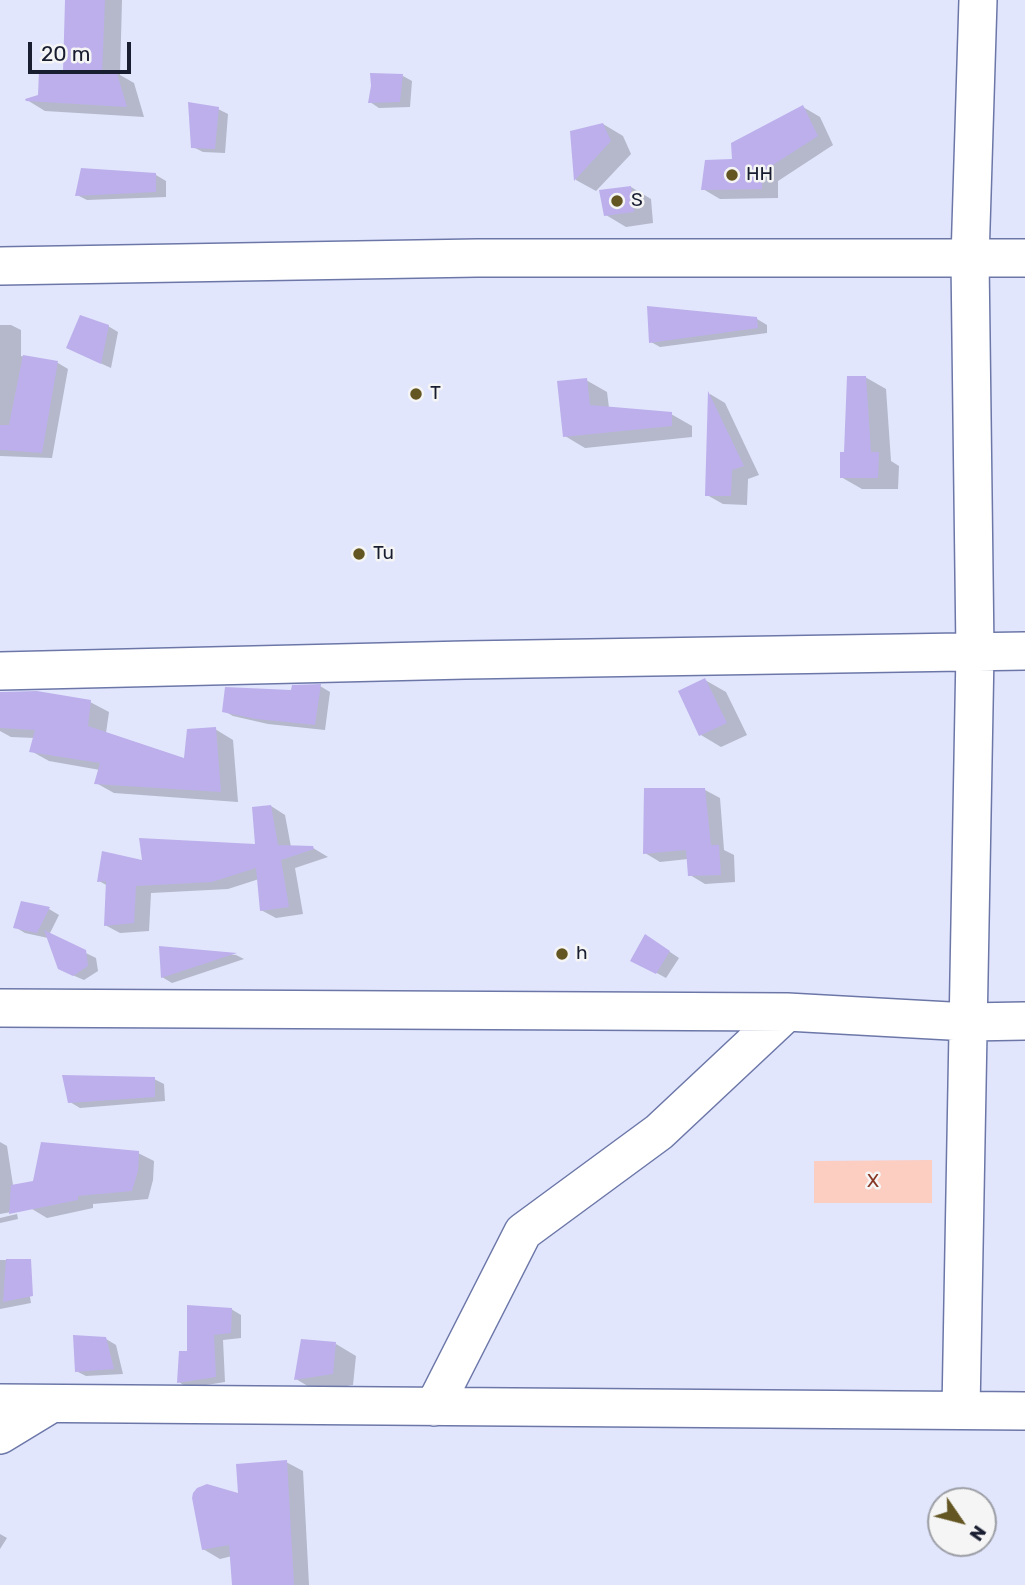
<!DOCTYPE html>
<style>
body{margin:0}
#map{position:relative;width:1025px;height:1585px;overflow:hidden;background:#e1e6fd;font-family:Rubik,sans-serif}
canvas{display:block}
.north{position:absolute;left:927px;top:1487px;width:70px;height:70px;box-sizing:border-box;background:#f5f5f5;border:2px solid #9d9fa6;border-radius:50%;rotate:125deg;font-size:19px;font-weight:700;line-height:28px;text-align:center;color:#191d30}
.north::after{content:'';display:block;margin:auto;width:24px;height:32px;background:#645623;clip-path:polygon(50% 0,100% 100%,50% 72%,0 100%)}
.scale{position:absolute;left:28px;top:42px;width:103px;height:32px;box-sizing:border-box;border:4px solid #191d30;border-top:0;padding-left:9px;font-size:21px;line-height:24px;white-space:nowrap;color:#191d30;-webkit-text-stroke:5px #f5f5f5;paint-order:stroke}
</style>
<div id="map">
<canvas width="1025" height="1585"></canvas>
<div class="north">N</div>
<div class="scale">20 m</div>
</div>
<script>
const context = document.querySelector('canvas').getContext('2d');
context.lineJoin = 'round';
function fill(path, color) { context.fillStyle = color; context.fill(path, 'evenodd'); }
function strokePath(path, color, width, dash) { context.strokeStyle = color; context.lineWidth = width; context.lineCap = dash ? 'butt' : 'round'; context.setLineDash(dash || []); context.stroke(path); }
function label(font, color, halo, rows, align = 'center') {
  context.font = font + ' Rubik,sans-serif'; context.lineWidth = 5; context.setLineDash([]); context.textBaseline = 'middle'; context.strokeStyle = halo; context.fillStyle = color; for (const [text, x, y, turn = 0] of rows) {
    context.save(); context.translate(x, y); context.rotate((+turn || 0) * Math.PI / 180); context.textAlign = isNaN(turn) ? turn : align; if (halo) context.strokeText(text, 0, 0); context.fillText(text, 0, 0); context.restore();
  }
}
fill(new Path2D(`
 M932,1160V1203H814V1161Z`), '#fccdc1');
fill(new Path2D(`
 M67,0H122L120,75L134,83L144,117L45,111L27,100L39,96L65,74Z
 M403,76L412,81L410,107L379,108L370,102Z
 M803,107L820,117L833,145L778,181V198L720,199L703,189L734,161Z
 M218,109L228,114L225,153L203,152L193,147Z
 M603,124L623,136L631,154L596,191L576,180L572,132Z
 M156,175L166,181V197L87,200L77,195Z
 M631,187L651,199L653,223L626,227L606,215Z
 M757,319L767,325V333L660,347L651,342Z
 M0,325H11L21,330V356L58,363L68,369L52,458L0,456Z
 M108,326L118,332L111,368L78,353Z
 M865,377L886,389L891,461L899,466L898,489H862L841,477Z
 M586,380L607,392L609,408L671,414L692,426V437L585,448L565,436Z
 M710,394L725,403L759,475L748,479L747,505L723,504L707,495Z
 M705,680L726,692L747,735L721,747L701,735Z
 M320,686L330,692L325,730L268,724L233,716L224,711Z
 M0,692L90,702L109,712L106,733L186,760L215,729L233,740L238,802L114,793L96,783L100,770L49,761L31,751L35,738L11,737L0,731Z
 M705,790L720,798L724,850L734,855L735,882L705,884L690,875L688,859L660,862L645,853Z
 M271,806L285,815L291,847L313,848L328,857L295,868L303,914L276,918L261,910L259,879L228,889L151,893L149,931L120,933L105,925L108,886L99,881L144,862L256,845Z
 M23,903L49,909L59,915L49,935L96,958L98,971L84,980L70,974L48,938L25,933L15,927Z
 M655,942L679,958L666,978L633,960Z
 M161,948L236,955L244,959L172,983L162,977Z
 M154,1079L164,1084L165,1101L80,1108L70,1102Z
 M0,1142L7,1146L17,1211L0,1214Z
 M138,1153L154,1161L153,1180L148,1199L93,1204V1208L47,1218L32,1209Z
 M17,1214L18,1219L0,1223V1218Z
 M0,1260H15L25,1266L31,1303L0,1309Z
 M231,1309L241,1315V1338L223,1340L225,1382L188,1388L179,1382Z
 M106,1339L116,1345L123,1374L86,1376L76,1371Z
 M336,1344L356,1356L353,1385L316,1391L296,1379Z
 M286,1462L303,1471L309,1585H234L232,1556L220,1559L203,1549L240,1496Z
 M0,1534L7,1538L0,1549Z`), '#0003');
fill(new Path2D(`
 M65,0H105L102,75L116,70L127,107L26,101L25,99L38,95L39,70L63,72Z
 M370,73L403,74L400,102L368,103L371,86Z
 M188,102L219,107L215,149L191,148Z
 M803,105L818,136L762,172V189L701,190L705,160L732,159L731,143Z
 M603,123L611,141L574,181L570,131Z
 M81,168L156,173V192L75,196Z
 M631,186L634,212L604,216L599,190Z
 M647,306L757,317L758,328L649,343Z
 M80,315L109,325L101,364L66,348Z
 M23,355L58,361L42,453L0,450V425H9Z
 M847,376H866L871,452H879L878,478H840V452H844Z
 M587,378L590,405L672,412V426L563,437L557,381Z
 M708,391L744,466L732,470L731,496H705Z
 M705,678L727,723L699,736L678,691Z
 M321,684L315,725L256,719L222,712L225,687L291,690L292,685Z
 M37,691L91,700L88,726L184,758L187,729L216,727L221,792L94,784L100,763L29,752L35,730L0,728V692Z
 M644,788H705L711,845H719L721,875L688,876L686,850L643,854Z
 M271,805L278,845L313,846L314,849L281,860L289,907L260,911L256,868L212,882L136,886L134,923L104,926L106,881L97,882L102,851L142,860L139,838L255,844L252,807Z
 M21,901L50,907L37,933L13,928Z
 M44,930L86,950L88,966L73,976L58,969Z
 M645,934L670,951L656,974L630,961Z
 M159,946L237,953L161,978Z
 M62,1075L155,1077V1097L68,1103Z
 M41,1142L139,1151L138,1171L132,1191L78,1196V1200L9,1214L11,1185L33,1181Z
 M6,1259H31L33,1296L3,1302Z
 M187,1305L232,1308L231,1333L214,1335L216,1377L177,1383L179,1351H187Z
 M73,1335L106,1337L114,1369L75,1372Z
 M301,1339L336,1342L333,1374L294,1380Z
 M287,1460L294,1585H232L229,1545L202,1550L192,1498L193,1493L197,1488L207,1484L238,1493L236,1464Z`), '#bcafeb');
const street = new Path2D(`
 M0,266L477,258H1025
 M0,671L465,660L1025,651
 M0,1008L787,1012L968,1022L1025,1021
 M0,1403L1025,1411
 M434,1407L523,1232L659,1132L787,1012
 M961,1410L975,652L970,259L978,0
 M0,1435L51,1404`);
strokePath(street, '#6c77a8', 40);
strokePath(street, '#fff', 37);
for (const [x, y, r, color] of [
 [732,175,7,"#645623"],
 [617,201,7,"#645623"],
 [416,394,7,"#645623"],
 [359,554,7,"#645623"],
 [562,954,7,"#645623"]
]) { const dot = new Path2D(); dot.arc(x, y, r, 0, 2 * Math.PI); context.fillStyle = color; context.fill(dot); strokePath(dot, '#f5f5f5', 2.5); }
label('19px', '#191d30', '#f5f5f5', [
 ["HH",746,175],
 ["S",631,201],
 ["T",430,394],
 ["Tu",373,554],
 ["h",576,954]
], 'left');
label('19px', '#863623', '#f5f5f5', [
 ["X",873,1182]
]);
</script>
